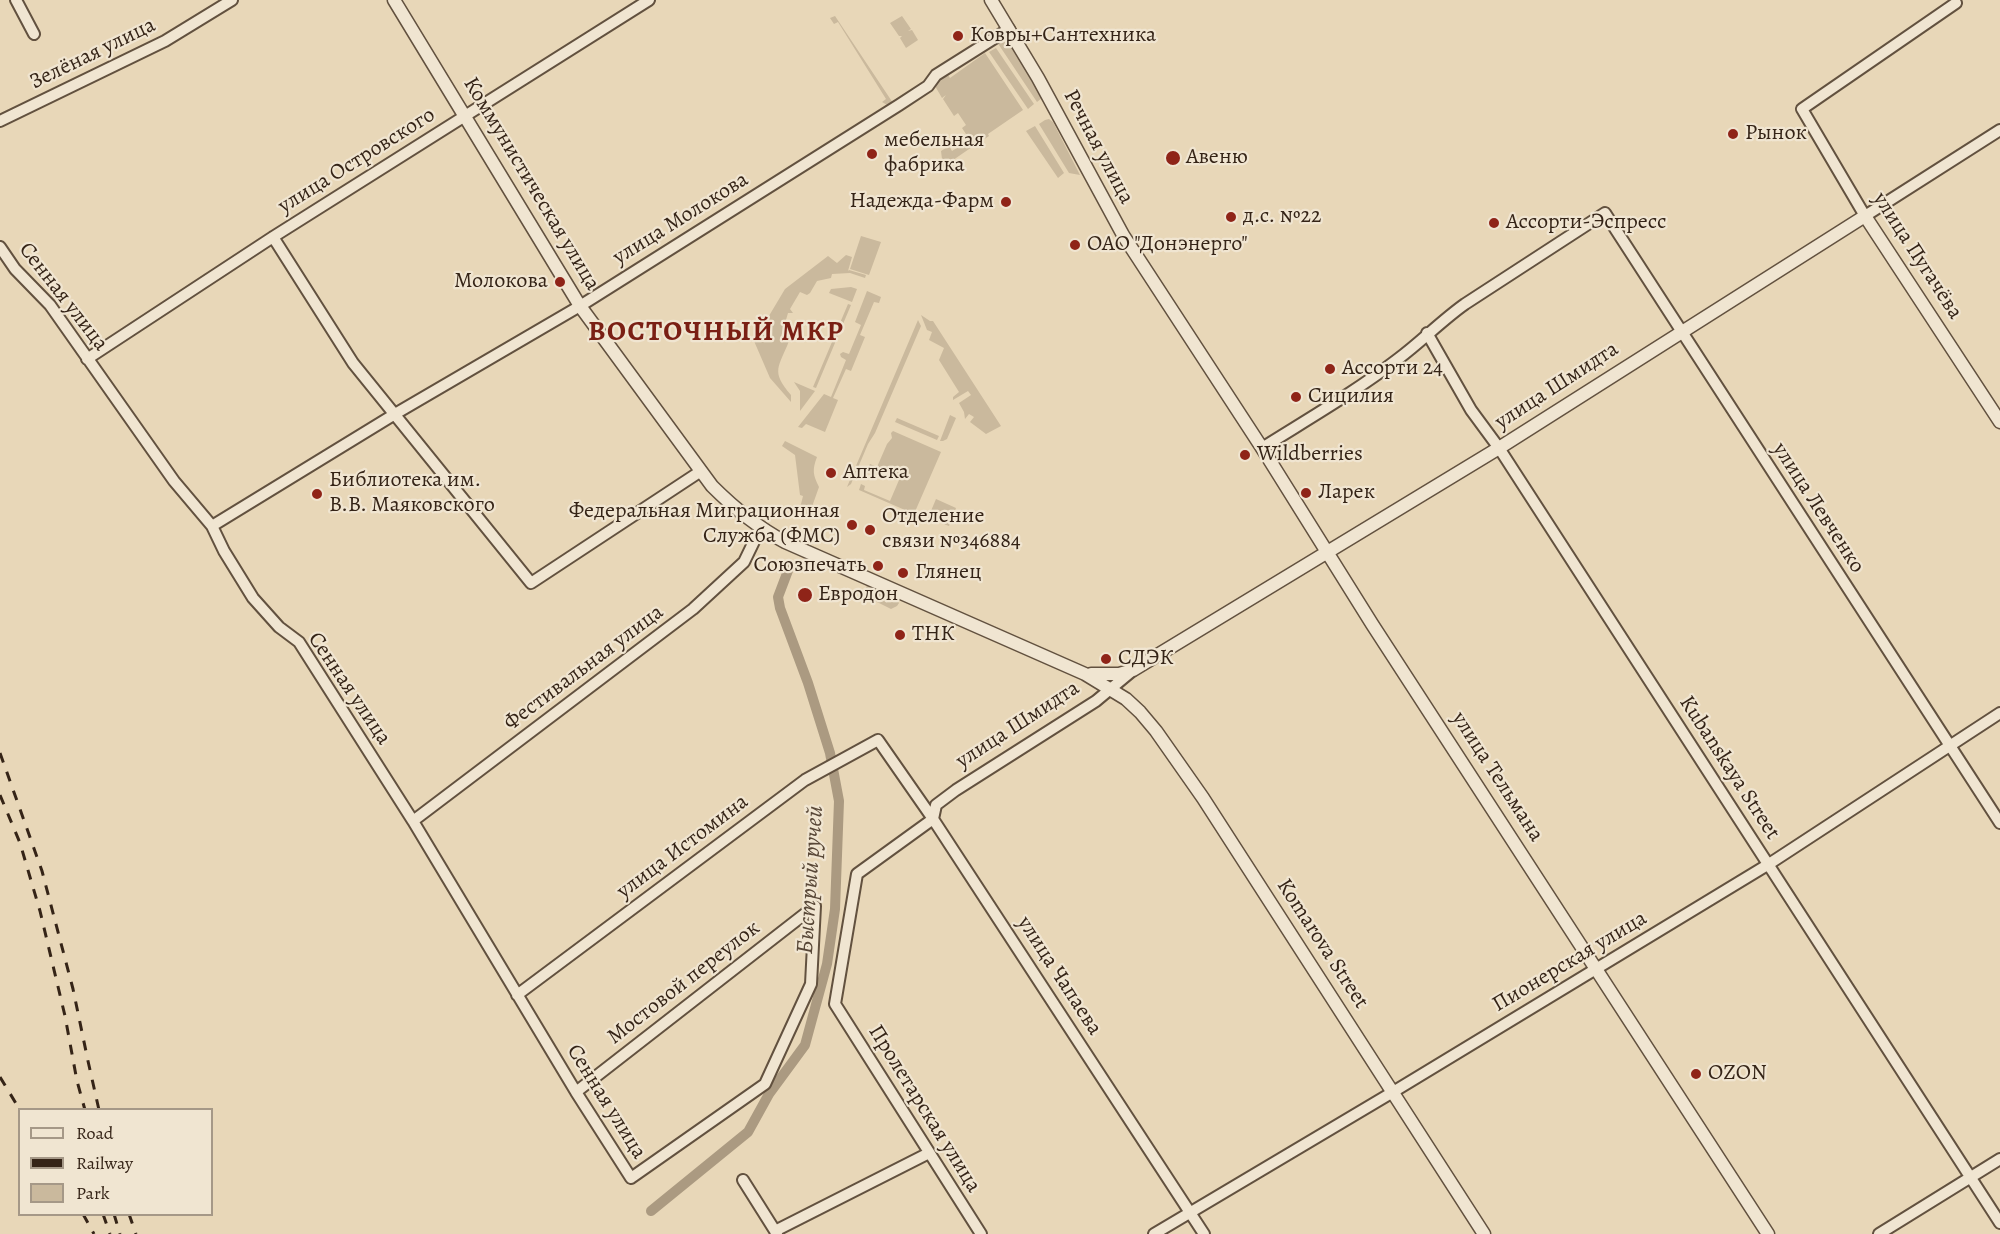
<!DOCTYPE html>
<meta charset="utf-8">
<style>
body{margin:0}
#map{position:relative;width:2000px;height:1234px;overflow:hidden;background:#e8d7b8;font-family:Alegreya,serif}
canvas{display:block}
.legend{position:absolute;left:18px;top:1108px;width:195px;height:108px;box-sizing:border-box;background:#f0e5d1;border:2px solid #a59887;margin:0;padding:8px 10px;list-style:none;font-size:18px;color:#352417}
.legend li{display:flex;align-items:center;gap:12px;height:30px}
.legend b{width:30px;border:2px solid #a59887}
</style>
<div id="map">
<canvas width="2000" height="1234"></canvas>
<ul class="legend">
<li><b style="height:8px;background:#f0e5d1"></b>Road</li>
<li><b style="height:8px;background:#352417"></b>Railway</li>
<li><b style="height:16px;background:#cab99d"></b>Park</li>
</ul>
</div>
<script>
const context = document.querySelector('canvas').getContext('2d');
context.lineJoin = 'round';
function fill(path, color) { context.fillStyle = color; context.fill(path, 'evenodd'); }
function strokePath(path, color, width, dash) { context.strokeStyle = color; context.lineWidth = width; context.lineCap = dash ? 'butt' : 'round'; context.setLineDash(dash || []); context.stroke(path); }
function label(font, color, halo, rows, align = 'center') {
  context.font = font + ' Alegreya,serif'; context.lineWidth = 4.5; context.setLineDash([]); context.textBaseline = 'middle'; context.strokeStyle = halo; context.fillStyle = color; for (const [text, x, y, turn = 0] of rows) {
    context.save(); context.translate(x, y); context.rotate((+turn || 0) * Math.PI / 180); context.textAlign = isNaN(turn) ? turn : align; if (halo) context.strokeText(text, 0, 0); context.fillText(text, 0, 0); context.restore();
  }
}
fill(new Path2D(`
 M835,16L893,103L889,106L882,102L886,99L838,22L834,24L830,18Z
 M902,16L911,29L908,31L912,30L918,40L906,48L900,38L902,36H899L890,23Z
 M1000,41L1010,42L1022,59L1042,98L1037,102L997,42Z
 M996,48L1034,104L1028,109L989,52Z
 M985,53L1023,110L988,134L989,136L974,146L962,128L966,125L958,113L954,116L943,99L946,95L942,98L935,86V83L948,75L950,78Z
 M1049,119L1053,122L1080,175L1069,173L1039,124L1045,120Z
 M1035,126L1064,173L1058,178L1026,131Z
 M968,141L972,147L943,167L941,151L949,146L952,151Z
 M861,236L881,242L869,275L850,269Z
 M846,255L852,257L848,271L849,270L866,275L865,278L850,273L832,274L831,278L817,281L810,293L807,295L800,292L790,309L793,313H788L781,337L789,341C779,367 770,371 791,395V402L770,378L754,341L785,289L828,256L837,263Z
 M851,287L857,289L852,302L829,293L831,289Z
 M867,291L881,297L879,303L874,302L860,335L865,337L851,371L846,369L833,398L838,400L825,432L806,424L802,428L798,427L824,394L831,397L846,360L841,357L840,354L843,352L849,354L861,325L855,322Z
 M848,304L851,305L816,388L813,387Z
 M921,315L930,321H933L1001,426L986,434L970,422L974,417L969,414L965,419L964,412L959,403L971,395L968,391L953,400V397L959,392L939,360L944,348L929,340L932,332L927,330Z
 M918,320L921,326L875,433L868,444L851,484L847,487Z
 M794,382L815,391L800,411V391Z
 M950,415L956,418L947,439L943,441H940Z
 M897,418L939,436L937,440L895,422Z
 M893,431L941,452L914,514L859,490L861,484L865,486L864,490L890,501L899,480L871,468L866,477L864,476L870,464L877,467L887,444L892,438L891,433Z
 M785,441L817,457C812,470 813,475 819,487L809,515L799,512L803,496L800,495L795,455L782,446Z
 M936,499L956,508L949,526L928,518Z
 M867,585L892,595L899,603L897,606L891,609L863,595Z`), '#cab99d');
strokePath(new Path2D(`
 M651,1211L748,1132L769,1094L805,1045L827,964L835,909L839,801L830,753L808,683L780,608L778,597L789,568`), '#ab9a81', 10);
const minor = new Path2D(`
 M16,0L34,34
 M1956,3L1802,109L1865,216L2000,130
 M0,121L165,41L232,0
 M273,237L353,363L531,583L701,471
 M0,247L15,269L50,305L174,481L212,526L224,551L253,598L279,627L299,642L413,821L576,1092L631,1178L765,1084L811,984L815,906
 M1427,333L1471,410L1499,448L2000,1223
 M87,359L273,237L649,0
 M1262,448C1308,419 1355,392 1398,359C1421,342 1441,321 1465,304L1605,213L2000,823
 M212,526L395,414L580,306L899,105L928,86L936,75L1009,29
 M413,821L693,609L744,562L760,529
 M517,995L805,780L878,740L933,819L1204,1234
 M576,1092L815,906
 M743,1180L777,1234
 M775,1231L929,1153
 M981,1234L835,1004L857,874L933,819L936,805L956,790L1096,701L1132,671
 M1154,1234L1393,1092L1769,864L2000,713
 M1879,1234L2000,1159`);
const tertiary = new Path2D(`
 M394,0L580,306L712,486C735,509 757,527 785,542L1085,674L1126,699L1140,712L1156,731L1203,798L1484,1234
 M991,0L1038,78L1123,235L1262,448L1372,624L1768,1234
 M1091,674H1119L1133,670L1499,448L1865,216L2000,422`);
strokePath(minor, '#62513f', 14);
strokePath(tertiary, '#62513f', 15);
strokePath(minor, '#f0e5d1', 10);
strokePath(tertiary, '#f0e5d1', 12);
strokePath(new Path2D(`
 M0,753L42,871L73,989L88,1061L99,1110
 M0,795L20,843L40,911L65,1016L77,1081L85,1110
 M0,1077L20,1110
 M83,1214L94,1234
 M103,1214L110,1234
 M114,1214L120,1234
 M129,1214L136,1234`), '#352417', 3, [10, 10]);
for (const [x, y, r, color] of [
 [958,36,6,"#8f2418"],
 [1733,134,6,"#8f2418"],
 [872,154,6,"#8f2418"],
 [1173,158,8,"#8f2418"],
 [1006,202,6,"#8f2418"],
 [1231,217,6,"#8f2418"],
 [1494,223,6,"#8f2418"],
 [1075,245,6,"#8f2418"],
 [560,282,6,"#8f2418"],
 [1330,369,6,"#8f2418"],
 [1296,397,6,"#8f2418"],
 [1245,455,6,"#8f2418"],
 [831,473,6,"#8f2418"],
 [1306,493,6,"#8f2418"],
 [317,494,6,"#8f2418"],
 [852,525,6,"#8f2418"],
 [870,530,6,"#8f2418"],
 [878,566,6,"#8f2418"],
 [903,573,6,"#8f2418"],
 [805,595,8,"#8f2418"],
 [900,635,6,"#8f2418"],
 [1106,659,6,"#8f2418"],
 [1696,1074,6,"#8f2418"]
]) { const dot = new Path2D(); dot.arc(x, y, r, 0, 2 * Math.PI); context.fillStyle = color; context.fill(dot); strokePath(dot, '#f0e5d1', 2); }
label('22px', '#352417', '#f0e5d1', [
 ["Ковры+Сантехника",970,36],
 ["Рынок",1745,134],
 ["мебельная",884,141],
 ["фабрика",884,166],
 ["Авеню",1186,158],
 ["Надежда-Фарм",994,202,"right"],
 ["д.с. №22",1243,217],
 ["Ассорти-Эспресс",1506,223],
 ["ОАО \"Донэнерго\"",1087,245],
 ["Молокова",548,282,"right"],
 ["Ассорти 24",1342,369],
 ["Сицилия",1308,397],
 ["Wildberries",1257,455],
 ["Аптека",843,473],
 ["Библиотека им.",329,481],
 ["В.В. Маяковского",329,506],
 ["Ларек",1318,493],
 ["Федеральная Миграционная",840,512,"right"],
 ["Служба (ФМС)",840,537,"right"],
 ["Отделение",882,517],
 ["связи №346884",882,542],
 ["Союзпечать",866,566,"right"],
 ["Глянец",915,573],
 ["Евродон",818,595],
 ["ТНК",912,635],
 ["СДЭК",1118,659],
 ["OZON",1708,1074]
], 'left');
label('22px', '#352417', '#f0e5d1', [
 ["Зелёная улица",93,54,-26],
 ["Речная улица",1098,147,62],
 ["улица Островского",357,161,-32],
 ["Коммунистическая улица",531,184,59],
 ["улица Молокова",681,219,-32],
 ["улица Пугачёва",1917,256,57],
 ["Сенная улица",63,297,52],
 ["улица Шмидта",1557,386,-33],
 ["улица Левченко",1818,508,57],
 ["Фестивальная улица",584,668,-37],
 ["Сенная улица",349,689,56],
 ["улица Шмидта",1018,725,-33],
 ["Kubanskaya Street",1729,768,57],
 ["улица Тельмана",1497,777,57],
 ["улица Истомина",683,847,-37],
 ["Komarova Street",1322,944,57],
 ["Пионерская улица",1570,962,-31],
 ["улица Чапаева",1059,976,57],
 ["Мостовой переулок",684,983,-38],
 ["Сенная улица",606,1102,58],
 ["Пролетарская улица",924,1109,58]
]);
label('italic 24px', '#584737', '#f0e5d1', [
 ["Быстрый ручей",811,880,-86]
]);
context.letterSpacing = '1.5px';
label('bold 28px', '#7a1f14', '#f0e5d1', [
 ["ВОСТОЧНЫЙ МКР",716,333]
]);
context.letterSpacing = '0px';
</script>
